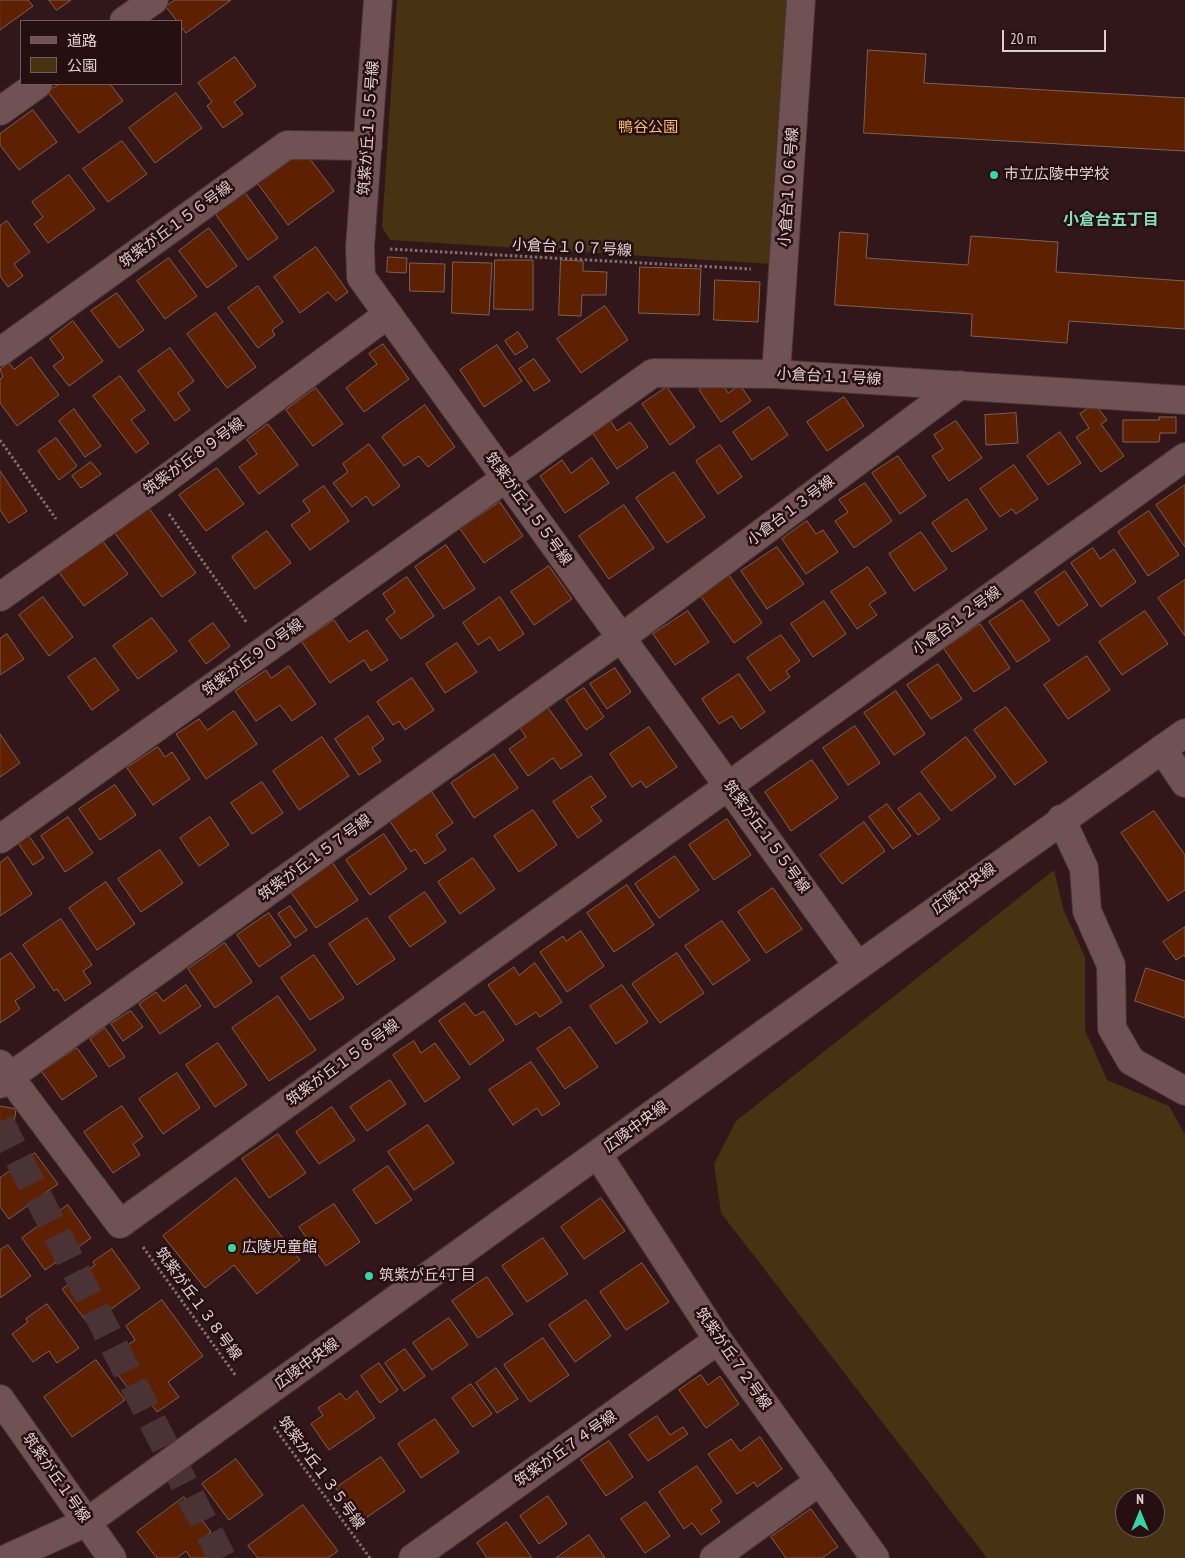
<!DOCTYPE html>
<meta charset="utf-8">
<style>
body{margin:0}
#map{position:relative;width:1185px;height:1558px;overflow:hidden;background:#31171a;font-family:"PT Sans Narrow","Noto Sans JP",sans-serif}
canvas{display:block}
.legend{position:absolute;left:20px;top:20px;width:162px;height:65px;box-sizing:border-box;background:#260e11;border:1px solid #715b5d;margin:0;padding:6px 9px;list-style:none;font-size:15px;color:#e1cfd0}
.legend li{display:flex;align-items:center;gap:10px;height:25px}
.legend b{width:25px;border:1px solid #715b5d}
.north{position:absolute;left:1115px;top:1488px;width:50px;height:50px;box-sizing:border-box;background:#260e11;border:1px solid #715b5d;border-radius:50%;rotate:0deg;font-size:14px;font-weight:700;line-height:20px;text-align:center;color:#e1cfd0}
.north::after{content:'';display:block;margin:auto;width:18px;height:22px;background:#38d4a6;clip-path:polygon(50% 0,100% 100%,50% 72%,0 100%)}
.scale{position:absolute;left:1002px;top:30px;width:104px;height:22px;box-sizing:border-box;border:2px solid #e1cfd0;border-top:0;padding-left:6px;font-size:15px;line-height:18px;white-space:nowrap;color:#e1cfd0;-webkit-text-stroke:4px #260e11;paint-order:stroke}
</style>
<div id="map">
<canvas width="1185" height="1558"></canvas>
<ul class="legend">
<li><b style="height:6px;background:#705154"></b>道路</li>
<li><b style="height:14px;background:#473211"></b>公園</li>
</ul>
<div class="north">N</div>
<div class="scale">20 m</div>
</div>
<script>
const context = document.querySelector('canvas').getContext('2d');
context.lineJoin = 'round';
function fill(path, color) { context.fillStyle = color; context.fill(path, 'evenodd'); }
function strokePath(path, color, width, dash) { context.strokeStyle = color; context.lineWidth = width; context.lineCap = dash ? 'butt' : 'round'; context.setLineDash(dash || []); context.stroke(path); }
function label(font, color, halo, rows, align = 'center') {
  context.font = font + ' "PT Sans Narrow","Noto Sans JP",sans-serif'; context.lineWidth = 5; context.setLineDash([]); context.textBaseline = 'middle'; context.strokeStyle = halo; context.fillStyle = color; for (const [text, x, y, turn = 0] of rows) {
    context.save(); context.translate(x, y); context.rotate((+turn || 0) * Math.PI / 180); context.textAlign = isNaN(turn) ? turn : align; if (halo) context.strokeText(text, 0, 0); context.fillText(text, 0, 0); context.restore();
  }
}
fill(new Path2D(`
 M397,0H789L772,264L390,240L382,227Z
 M1054,870L1064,911L1085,957V1030L1107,1080L1169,1106L1185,1134V1558H987L721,1213L714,1164L736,1121ZM1125,1498H1155V1528H1125Z`), '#473211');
const building = new Path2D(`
 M0,0H28L33,6L0,30Z
 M49,0H71L57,10Z
 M175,0H231L186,33L181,27V21H177L166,7Z
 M868,50L926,54L924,83L1185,98V151L864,133Z
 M235,57L256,86L234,102L243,114L223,128L207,106L212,102L198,83Z
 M59,84H110L123,101L79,133L48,92Z
 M176,93L202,128L155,163L129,128Z
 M33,110L57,142L19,170L0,145V134Z
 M122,141L147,174L108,202L83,169Z
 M304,151L334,191L288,225L258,184Z
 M69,175L95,209L48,243L34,224L43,217L32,202Z
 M243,190L278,238L248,260L214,212Z
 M7,221L30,252L14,264L23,276L8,287L0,276V226Z
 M209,228L237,266L207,288L179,251Z
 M840,232L868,234L866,258L968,265L971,236L1058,242L1056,272L1185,281V329L1069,321L1067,343L971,336L972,314L835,305Z
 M316,247L348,292L336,301L328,292L300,313L274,277Z
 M388,257L407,258L406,273L387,272Z
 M169,258L197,296L165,319L137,281Z
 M495,260H533V310L494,309Z
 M561,260L583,261V271L607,272L606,295H582L581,316L559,315Z
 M453,262L492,263L489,315L452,313Z
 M410,263L445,264L444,292L410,291Z
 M640,267L701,269L699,315L639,313Z
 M715,280L760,282L758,322L714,320Z
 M258,286L283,322L272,330L275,335L258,348L228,308Z
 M117,293L144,330L119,348L91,311Z
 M605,306L628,340L581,373L557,339Z
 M216,313L256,367L227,388L187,334Z
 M73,321L103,361L69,386L53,366L64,358L50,339Z
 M518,332L528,347L515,355L505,341Z
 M383,344L409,379L364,412L346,388L377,364L369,354Z
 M497,345L522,381L484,407L460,370Z
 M170,348L194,381L178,393L190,410L175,421L138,371Z
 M31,357L59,395L17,426L0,403V379L3,377L0,369L9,363L14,369Z
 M534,359L550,381L534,391L519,369Z
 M120,376L145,410L131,420L149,443L136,453L93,396Z
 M718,377L728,393L740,385L751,401L721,422L699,390Z
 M667,387L695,427L670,445L642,404Z
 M316,388L343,424L313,446L286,410Z
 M844,397L864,426L827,451L807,422Z
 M1095,404L1107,420L1101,424L1124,456L1101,472L1076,437L1089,428L1080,414Z
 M425,405L455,447L428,467L419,456L404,466L382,437Z
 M769,407L788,435L752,460L733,432Z
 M74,409L101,446L85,457L59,421Z
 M1016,413L1018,443L986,445L985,415Z
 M1159,417H1176V433H1160L1159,442H1123V420H1159Z
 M610,420L617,431L630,422L648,447L617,469L592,432Z
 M956,421L982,458L949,481L932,456L943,449L934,435Z
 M268,424L298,465L259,494L239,467L257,454L247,440Z
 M1060,432L1081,463L1048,485L1027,456Z
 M56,438L77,466L59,480L38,451Z
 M369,444L400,486L373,506L366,496L352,507L333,483L348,472L343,464Z
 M720,445L742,477L718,494L696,461Z
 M898,456L926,496L900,514L872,473Z
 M592,458L609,483L565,513L540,476L562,460L571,473Z
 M91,462L101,474L81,488L72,476Z
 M1014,465L1038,499L1016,514L1012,509L1000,517L980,489Z
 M217,468L244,504L206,531L179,495Z
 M0,471L27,511L9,523L0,510Z
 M674,472L705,517L667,543L636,498Z
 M865,483L892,521L854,548L835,521L848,512L839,500Z
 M1185,485V547L1156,505Z
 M324,486L349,521L310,550L291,525L310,511L303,501Z
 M967,499L987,529L952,552L932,523Z
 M500,502L523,536L484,563L460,529Z
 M624,505L654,548L609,579L579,536Z
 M148,507L196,573L162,597L114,532Z
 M1149,511L1179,555L1148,576L1118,532Z
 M807,521L816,534L823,530L838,552L806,574L782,539Z
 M267,531L291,563L255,589L232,557Z
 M921,532L947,569L914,591L889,554Z
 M101,539L128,574L84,606L58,571Z
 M446,545L475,589L444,609L415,567Z
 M777,547L804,584L767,609L741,571Z
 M1093,548L1100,559L1114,549L1136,582L1101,607L1071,563Z
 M549,566L572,599L534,625L511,592Z
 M868,567L886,593L869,604L877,615L857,629L831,592Z
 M1065,571L1088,605L1058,626L1035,592Z
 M729,575L762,623L734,643L700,595Z
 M407,577L434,616L401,639L386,619L395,612L383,594Z
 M1185,580V636L1158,598Z
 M43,597L73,637L49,656L19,615Z
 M500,597L524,634L499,651L490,637L478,645L463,623Z
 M1022,600L1050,640L1017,662L989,622Z
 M824,601L846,634L813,657L791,624Z
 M688,611L709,642L675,665L653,634Z
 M1145,611L1168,644L1122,675L1099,642Z
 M152,618L177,651L138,679L113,646Z
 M334,620L349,642L367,630L388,660L371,671L364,660L330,683L302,642Z
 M213,623L230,646L206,664L189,641Z
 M980,624L1010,668L974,692L944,649Z
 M7,634L24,659L0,675V639Z
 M781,635L800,661L786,671L790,677L770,691L747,658Z
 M457,643L477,672L445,693L426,664Z
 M1087,656L1110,690L1068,719L1044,685Z
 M95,658L119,690L92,710L68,677Z
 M938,664L962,699L931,719L907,685Z
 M289,666L316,704L292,721L280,705L256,721L235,691L266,670L271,678Z
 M615,668L631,692L607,709L590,684Z
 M739,674L765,712L741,729L732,716L719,724L702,699Z
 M412,678L434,710L405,730L399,721L393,725L377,702Z
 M584,688L604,717L586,730L566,700Z
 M896,691L925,734L894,755L864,713Z
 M546,705L582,755L561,769L553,758L528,776L509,749L526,737L518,725Z
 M1006,707L1047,762L1015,785L974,730Z
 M234,711L257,744L206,779L176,734L199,719L207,730Z
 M368,716L384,739L372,748L381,761L359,775L335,739Z
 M855,726L880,763L848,785L823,748Z
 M649,727L677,767L646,788L641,781L632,787L610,754Z
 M0,734L20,763L0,777Z
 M322,737L349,776L299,810L273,771Z
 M966,737L996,777L951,811L921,772Z
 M158,747L165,757L172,752L190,779L153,805L127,768Z
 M494,754L518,788L474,818L451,783Z
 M812,760L838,798L791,831L765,792Z
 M591,776L606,797L591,807L602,821L578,838L553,802Z
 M262,782L283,813L252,834L231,803Z
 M115,785L136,815L100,840L79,809Z
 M432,792L453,823L436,835L446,850L425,864L415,849L411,852L389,820Z
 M920,793L940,819L918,835L898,809Z
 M887,804L911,836L893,849L869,817Z
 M533,810L557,845L519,872L494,836Z
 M1154,811L1185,855V890L1168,901L1121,833Z
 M68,817L93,853L65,872L41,836Z
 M210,817L229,845L199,866L180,838Z
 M727,819L751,855L714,880L689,845Z
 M864,822L885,851L842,884L820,855Z
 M384,834L407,869L370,895L346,860Z
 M29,836L44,858L33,865L18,843Z
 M160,850L183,883L141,912L118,879Z
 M675,856L699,890L659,918L635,884Z
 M8,857L32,894L0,916V863Z
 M473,858L495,889L460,914L438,882Z
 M332,862L358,900L316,928L290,891Z
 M106,882L135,924L97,950L69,908Z
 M627,885L654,925L614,952L587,913Z
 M773,888L802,929L766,953L738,912Z
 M425,892L446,922L410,947L389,917Z
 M290,906L307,930L295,938L278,914Z
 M269,913L291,945L259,967L237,935Z
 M367,918L395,959L357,985L329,944Z
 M61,919L92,965L83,971L91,983L65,1001L57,989L54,991L23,945Z
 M722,921L750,960L713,985L685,946Z
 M1185,927V957L1184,955L1176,960L1163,942Z
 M581,931L604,966L567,992L540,952L563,936L566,941Z
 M225,943L252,982L215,1008L188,969Z
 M11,953L35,987L15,1001L20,1009L0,1023V960Z
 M677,953L704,993L660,1023L632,984Z
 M314,955L344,998L310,1020L281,978Z
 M535,963L562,1002L540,1017L536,1012L516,1025L488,985L514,967L519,975Z
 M1146,968L1185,981V1018L1135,1001Z
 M186,985L201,1006L160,1034L139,1004L156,992L163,1001Z
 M622,985L648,1022L616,1044L590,1006Z
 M278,996L316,1050L269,1081L232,1028Z
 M465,1003L475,1016L484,1011L504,1040L470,1065L439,1021Z
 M131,1011L143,1027L123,1041L111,1024Z
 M570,1027L598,1067L565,1089L537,1049Z
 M105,1028L125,1057L109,1067L90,1039Z
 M414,1041L421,1053L435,1043L460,1078L425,1102L393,1055Z
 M218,1043L247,1085L215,1107L186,1065Z
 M77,1048L97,1076L62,1100L42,1072Z
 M531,1062L560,1104L542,1116L537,1108L513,1125L489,1090Z
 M177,1073L200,1108L163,1134L139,1099Z
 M390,1080L406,1104L367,1131L350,1107Z
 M0,1106L16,1109L13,1131L5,1130L0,1134Z
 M122,1106L143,1137L133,1144L140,1155L113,1173L84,1132Z
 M332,1107L355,1140L319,1164L296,1132Z
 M428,1125L454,1163L414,1190L388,1152Z
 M278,1134L306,1173L269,1198L242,1159Z
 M35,1153L58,1184L9,1219L0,1207V1178Z
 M388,1166L412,1200L376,1224L353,1190Z
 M236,1178L300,1260L257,1294L234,1265L205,1288L163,1236Z
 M601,1198L625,1231L584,1259L561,1227Z
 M334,1204L360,1242L326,1266L299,1227Z
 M68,1205L91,1238L45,1270L22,1238Z
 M543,1238L568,1274L527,1302L502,1266Z
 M8,1245L31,1276L0,1298V1250Z
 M112,1249L140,1288L89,1325L62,1289L95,1265L93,1262Z
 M642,1263L669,1302L626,1330L600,1292Z
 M487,1277L513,1314L478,1338L452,1301Z
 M162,1300L203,1356L168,1382L179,1397L157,1412L146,1397L138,1402L107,1360L135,1340L126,1326Z
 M586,1300L611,1336L575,1362L549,1325Z
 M47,1304L79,1348L57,1363L49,1351L33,1362L12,1334L28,1322L26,1319Z
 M449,1318L468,1345L432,1370L413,1343Z
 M543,1338L569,1375L530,1402L504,1365Z
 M405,1349L425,1376L404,1391L385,1363Z
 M96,1360L125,1400L72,1437L44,1397Z
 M379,1363L398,1390L380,1403L361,1376Z
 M496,1368L518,1399L497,1413L476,1383Z
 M701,1375L708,1385L720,1376L739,1404L706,1428L679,1390Z
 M471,1384L492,1414L473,1427L452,1398Z
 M357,1391L375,1418L329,1450L311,1424L323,1415L318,1408L340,1393L346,1400Z
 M657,1416L670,1435L683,1427L688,1434L648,1461L629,1435Z
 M435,1419L459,1452L421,1478L398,1444Z
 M760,1437L782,1469L757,1487L754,1482L737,1494L708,1454L731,1439L740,1451Z
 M609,1441L633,1477L606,1496L581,1460Z
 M381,1457L405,1491L360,1522L336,1488Z
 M236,1459L263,1495L229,1520L202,1484Z
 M697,1466L722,1502L711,1510L720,1522L701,1535L692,1523L684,1529L659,1492Z
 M548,1496L567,1524L539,1544L520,1516Z
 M184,1497L211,1532L205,1537L218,1553L211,1558H191L186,1551L177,1558H157L137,1532Z
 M646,1502L670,1536L645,1553L621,1519Z
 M303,1505L338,1551L328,1558H258L248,1546Z
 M811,1509L838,1547L822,1558H786L771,1537Z
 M507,1522L532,1558H487L477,1543Z
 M589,1535L605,1558H556Z`);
fill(building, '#5d2000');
strokePath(building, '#7d6155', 1);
strokePath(new Path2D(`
 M0,1122L222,1558`), '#4b3335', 28, [28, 14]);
const minor = new Path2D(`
 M378,0L360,247L361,277L858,966
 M124,21L154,0
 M0,111L38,84
 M0,352L287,145L368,146
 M776,374L801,0
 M0,597L151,490L387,315
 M1162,749L1185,783
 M1061,819L1084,868L1087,911L1111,965L1112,1028L1131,1061L1185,1091
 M0,839L653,373L776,374L1185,400
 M0,1064L120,1224L1185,457
 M0,1084L621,638L960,385
 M598,1155L718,1340L875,1558
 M8,1558L87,1522
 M413,1558L718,1340
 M714,1558L820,1481`);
const tertiary = new Path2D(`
 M0,1399L112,1558
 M87,1522L858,966L1185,733`);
strokePath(minor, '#473436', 30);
strokePath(tertiary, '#473436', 30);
strokePath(new Path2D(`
 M390,249L751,269
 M0,440L56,519
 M169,514L247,623
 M143,1247L236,1376
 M274,1427L370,1558`), '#836d6f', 3, [2.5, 2.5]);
strokePath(minor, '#705154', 28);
strokePath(tertiary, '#705154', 28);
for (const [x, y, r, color] of [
 [994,175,5,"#38d4a6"],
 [232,1248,5,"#38d4a6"],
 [369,1276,5,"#38d4a6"]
]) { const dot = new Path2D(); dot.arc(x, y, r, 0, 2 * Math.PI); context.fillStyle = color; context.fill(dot); strokePath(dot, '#260e11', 2); }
label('15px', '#e1cfd0', '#260e11', [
 ["筑紫が丘１５５号線",369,128,-86],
 ["小倉台１０６号線",789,187,-86],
 ["筑紫が丘１５６号線",176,225,-36],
 ["小倉台１０７号線",572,248,3],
 ["小倉台１１号線",829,377,3],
 ["筑紫が丘８９号線",194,457,-36],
 ["筑紫が丘１５５号線",528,509,54],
 ["小倉台１３号線",791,511,-37],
 ["小倉台１２号線",957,621,-36],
 ["筑紫が丘９０号線",253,658,-36],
 ["筑紫が丘１５５号線",766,837,54],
 ["筑紫が丘１５７号線",315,858,-36],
 ["広陵中央線",964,889,-36],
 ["筑紫が丘１５８号線",343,1063,-36],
 ["広陵中央線",636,1127,-36],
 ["筑紫が丘１３８号線",198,1304,54],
 ["筑紫が丘７２号線",733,1359,55],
 ["広陵中央線",307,1364,-36],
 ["筑紫が丘７４号線",566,1449,-35],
 ["筑紫が丘１３５号線",321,1473,54],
 ["筑紫が丘１号線",56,1478,55]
]);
label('15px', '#f8be69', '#260e11', [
 ["鴨谷公園",648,128]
]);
label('15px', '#e1cfd0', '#260e11', [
 ["市立広陵中学校",1004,175],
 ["広陵児童館",242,1248],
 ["筑紫が丘4丁目",379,1276]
], 'left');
label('bold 16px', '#84debd', '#260e11', [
 ["小倉台五丁目",1111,220]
]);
</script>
